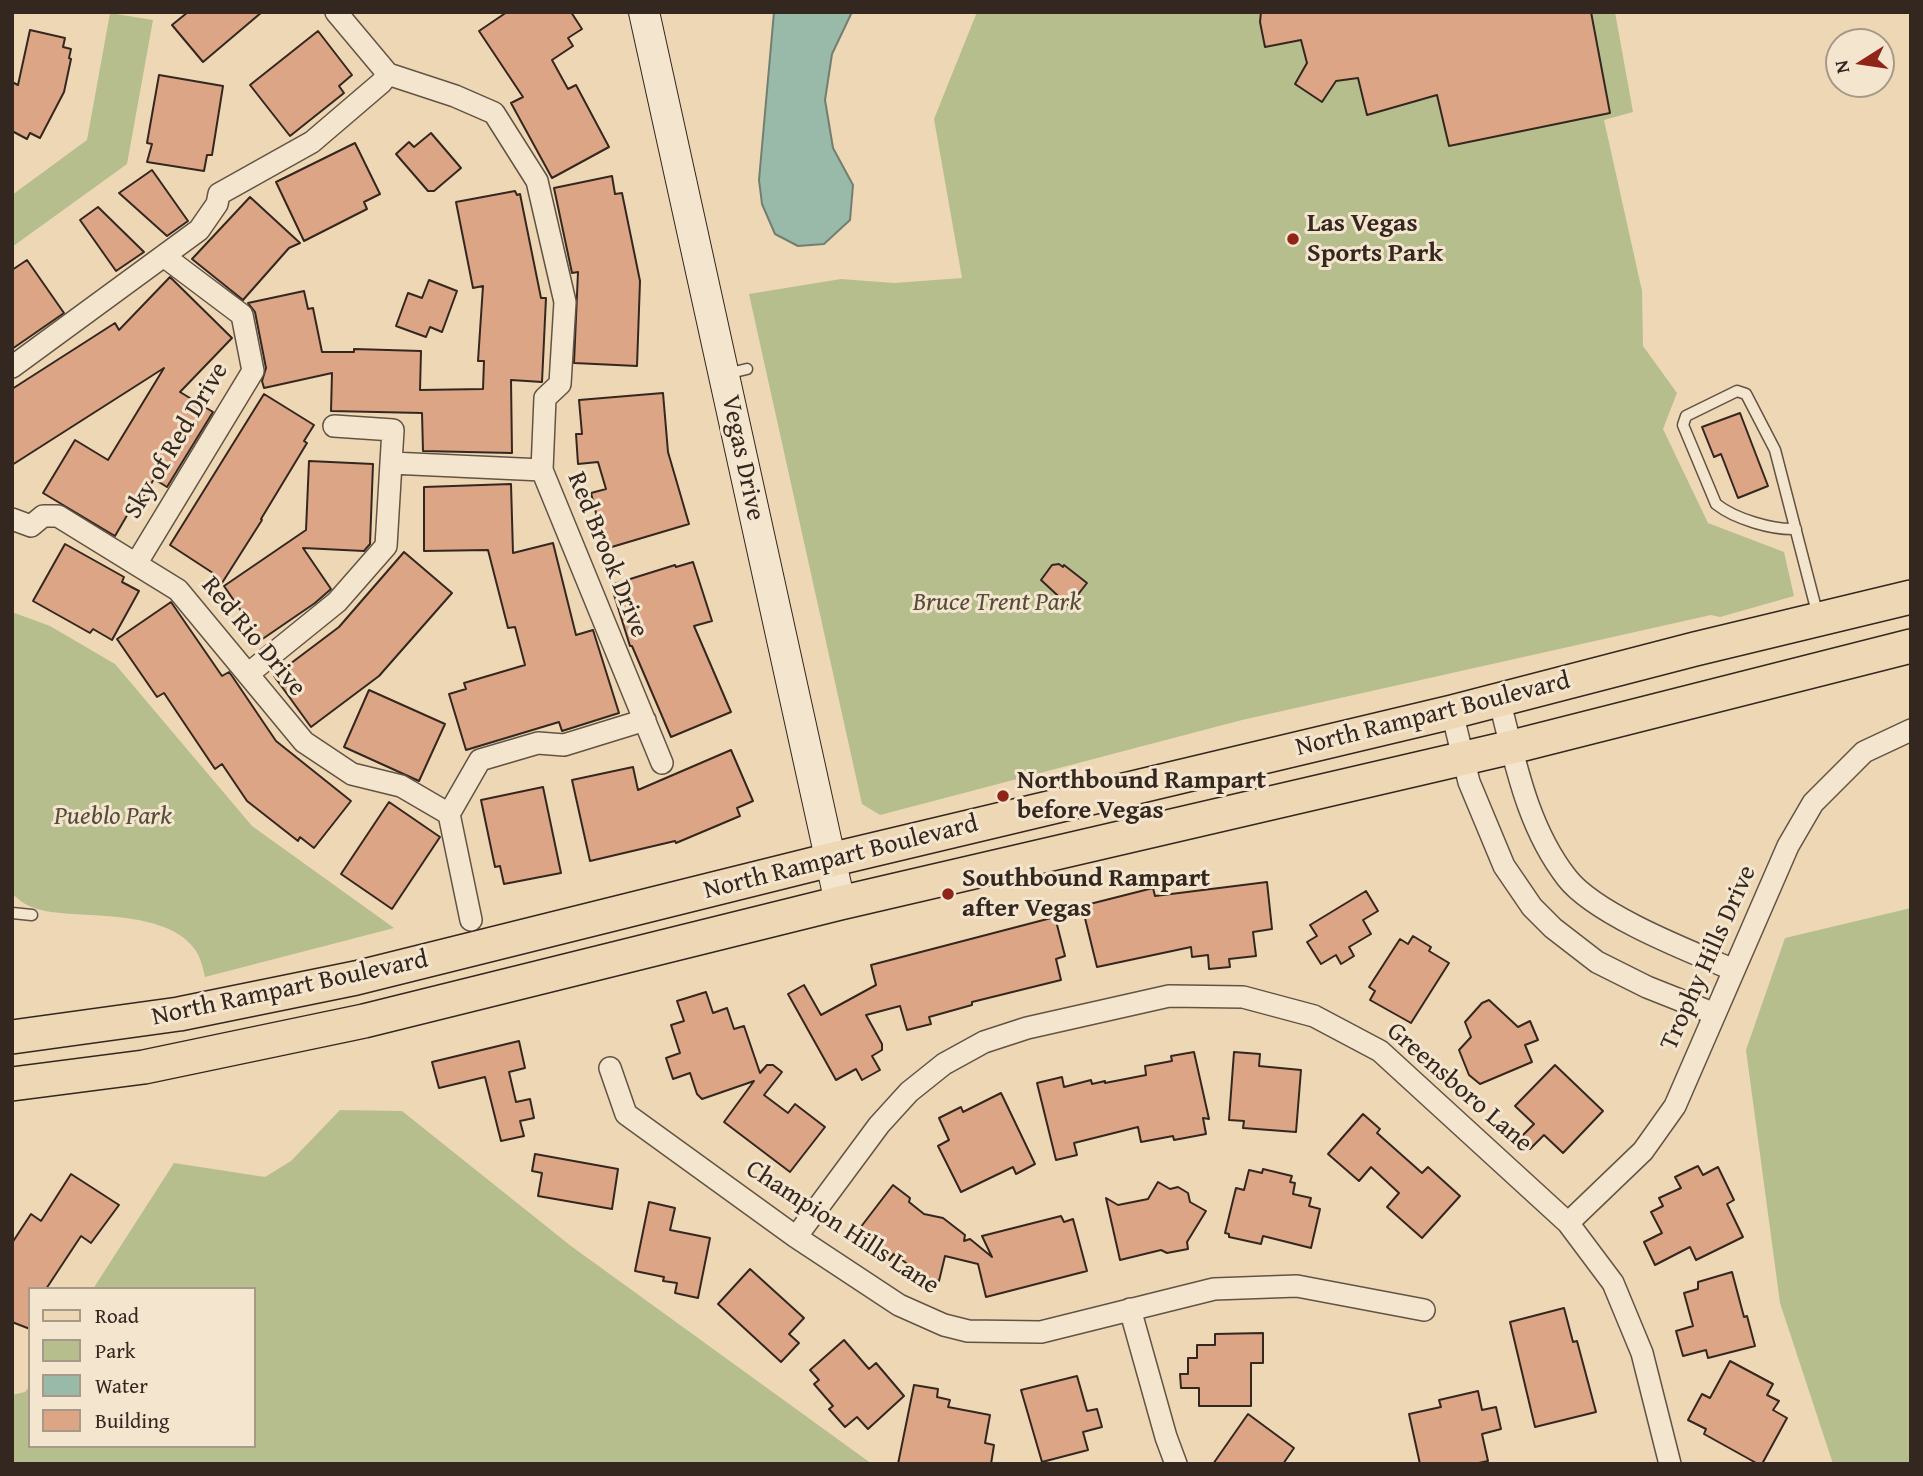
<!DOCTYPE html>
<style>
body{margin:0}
#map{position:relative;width:1923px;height:1476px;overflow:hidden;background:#eed7b4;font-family:"Gentium Book Plus",serif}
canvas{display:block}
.frame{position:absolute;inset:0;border:14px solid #342720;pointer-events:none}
.legend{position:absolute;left:28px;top:1287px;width:228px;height:161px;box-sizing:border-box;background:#f4e5ce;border:2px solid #a79988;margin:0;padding:9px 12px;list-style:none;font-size:21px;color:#342720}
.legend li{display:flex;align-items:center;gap:14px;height:35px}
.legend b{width:35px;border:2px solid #a79988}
.north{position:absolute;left:1825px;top:28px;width:70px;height:70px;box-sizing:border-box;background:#f4e5ce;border:2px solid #a79988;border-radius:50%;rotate:258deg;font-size:19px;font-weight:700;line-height:28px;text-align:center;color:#342720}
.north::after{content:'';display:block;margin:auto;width:24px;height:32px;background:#8f2418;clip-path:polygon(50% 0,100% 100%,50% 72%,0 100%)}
</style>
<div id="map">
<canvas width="1923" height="1476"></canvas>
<div class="frame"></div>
<ul class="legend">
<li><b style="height:9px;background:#eed7b4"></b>Road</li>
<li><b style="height:19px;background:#b7be8e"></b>Park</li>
<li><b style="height:19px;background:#9abaa9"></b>Water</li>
<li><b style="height:19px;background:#dca586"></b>Building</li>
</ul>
<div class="north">N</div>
</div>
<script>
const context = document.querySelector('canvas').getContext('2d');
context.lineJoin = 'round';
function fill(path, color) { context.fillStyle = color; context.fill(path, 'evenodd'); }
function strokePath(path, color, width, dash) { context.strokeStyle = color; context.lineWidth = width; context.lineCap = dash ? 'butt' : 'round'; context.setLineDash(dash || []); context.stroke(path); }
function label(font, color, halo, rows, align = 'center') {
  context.font = font + ' "Gentium Book Plus",serif'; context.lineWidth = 6; context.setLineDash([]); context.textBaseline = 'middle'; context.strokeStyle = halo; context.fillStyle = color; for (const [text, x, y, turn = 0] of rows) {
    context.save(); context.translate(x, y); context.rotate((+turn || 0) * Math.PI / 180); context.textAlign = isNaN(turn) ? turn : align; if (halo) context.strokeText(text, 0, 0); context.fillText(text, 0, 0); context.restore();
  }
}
fill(new Path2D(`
 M977,12H1615L1633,112L1604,120L1642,291L1643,346L1677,393L1663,429L1708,523L1784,552L1794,596L1720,617L1711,615L1242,720L880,815L862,804L749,294L841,279L894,283L962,278L934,119Z
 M110,13L153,20L127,164L12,247V195L87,140Z
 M12,612L50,626L115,664L252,826L394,928L205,977C203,968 201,959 196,951C171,913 101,917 60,913C42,911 25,908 12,893Z
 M1911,908V1464H1833L1780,1303L1746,1050L1785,938Z
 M340,1110L402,1111L571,1246L872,1464H12V1395L25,1392L30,1386V1446H254V1289H93L174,1163L265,1177L291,1161Z`), '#b7be8e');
const water = new Path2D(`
 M774,12H852L832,54L825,100L833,148L853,185L850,220L824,244L798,246L775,234L762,204L759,180Z`);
fill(water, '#9abaa9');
strokePath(water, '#717f72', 2);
const building = new Path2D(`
 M188,12H262L203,62L172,25Z
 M507,12H571L582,29L568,38L573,46L552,60L568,89L576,85L609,147L552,178L511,103L523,97L479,31Z
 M1261,12H1591L1610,113L1449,146L1437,95L1367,115L1358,78L1336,81L1322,102L1295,84L1307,63L1301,40L1265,47L1260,22Z
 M30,30L65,38L63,47L71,49L69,58L71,59L64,92L40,138L30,133L27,139L12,131V82L18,85Z
 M318,31L352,75L339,86L344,93L290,136L250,85Z
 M159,75L223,86L212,155H207L204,171L147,162L152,144L147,143Z
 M431,133L461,168L434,191H428L396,154L409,142L414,147Z
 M355,143L380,194L364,202L367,209L304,241L276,182Z
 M152,170L188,221L167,236L119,193Z
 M612,176L615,194L622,193L640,281L637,366L574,363L578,272L572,273L554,188Z
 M515,191L517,195L520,194L541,298H546L542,382L511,380L512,453L423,451L422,413L331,411L332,373L264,388L262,381L266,368L255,312L248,303L304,291L308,309L313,308L322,352H354V349L421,351L420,390L483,389L484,361H478L483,286L473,288L456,202Z
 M250,197L300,243L289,248L243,300L192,259Z
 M98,207L144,252L116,271L80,220Z
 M27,260L64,313L12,349V270Z
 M170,277L232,338L180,392L213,412L167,487L154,479L140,502L136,500L115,536L43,493L75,440L108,460L164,368L12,465V389L115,323L119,330Z
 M429,280L457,291L442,332L430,327L426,337L396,326L408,293L422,298Z
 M663,393L668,452L689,524L605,549L591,493L606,489L598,462L578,464L576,434H582L579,400Z
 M264,394L314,425L304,441L307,443L261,519L262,520L222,583L216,575L170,545Z
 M1740,413L1768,486L1738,498L1721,454L1714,457L1702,427Z
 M309,461L373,464L370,544L364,551L303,548L331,589L315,603L261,640L224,586L306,530Z
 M511,484L513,553L553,543L576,635L593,630L619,713L562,731L559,722L466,750L449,694L466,689L464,683L525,665L515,627L508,628L488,550L424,551V487Z
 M65,544L124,577L122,582L139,591L112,640L93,629L90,633L33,601Z
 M404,552L452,593L379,676L311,727L274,676L339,627Z
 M693,562L712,621L694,626L731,712L671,737L632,646H630L611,585L675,565L676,567Z
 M1059,564L1063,567L1064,565L1087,583L1069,606L1041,580L1052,565Z
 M171,602L222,676L229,672L232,676L276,741L351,801L314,848L300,837L298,841L247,801L222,764L215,769L164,693L157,697L117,639Z
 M369,690L445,724L419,781L344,747Z
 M731,750L753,801L737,808L740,816L676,843L675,841L590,861L572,780L633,767L638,790Z
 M543,787L561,873L504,884L500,866L495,867L481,800Z
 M389,802L440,837L392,909L341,874Z
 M1267,882L1272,929L1253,932L1256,956L1229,959L1230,967L1209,969L1208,955L1192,957L1191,947L1097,967L1082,906L1153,888L1155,896Z
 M1366,891L1378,911L1363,920L1371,934L1349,947L1354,956L1341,964L1336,955L1321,964L1307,942L1317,936L1310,925Z
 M1055,917L1065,956L1056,959L1061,980L972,1002V1005L929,1017L931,1024L907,1030L900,1006L866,1015L882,1044V1050L872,1056L880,1070L862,1080L856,1069L836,1080L788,994L804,985L821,1015L876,985L871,965Z
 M1413,936L1431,947L1429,951L1449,963L1411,1023L1370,1000L1375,991L1369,987L1400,939L1408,944Z
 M706,992L713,1013L727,1008L734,1029L744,1026L760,1073L767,1065H773L782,1072L764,1095L788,1113L795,1104L825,1127L790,1172L724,1122L754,1081L702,1099L697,1094L690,1073L673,1079L666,1058L680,1053L671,1025L684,1021L677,1001Z
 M1489,1000L1518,1027L1530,1021L1538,1040L1525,1045L1532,1062L1480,1084L1469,1075L1459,1050L1471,1037L1465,1022L1482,1003Z
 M519,1041L525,1068L509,1072L516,1102L530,1099L534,1118L520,1121L524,1136L501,1141L485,1077L439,1088L432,1062Z
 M1194,1052L1209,1119L1203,1118L1206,1134L1174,1140L1173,1136L1141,1142L1138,1127L1074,1143L1077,1155L1056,1160L1037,1083L1062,1077L1064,1087L1091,1080L1092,1084L1105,1081V1083L1146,1075L1145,1066L1172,1061L1171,1056Z
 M1234,1052L1260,1054L1259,1066L1301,1070L1296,1132L1243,1128L1244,1121L1229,1120Z
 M1555,1065L1603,1111L1563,1153L1544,1135L1530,1149L1519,1139L1534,1124L1515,1106Z
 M1001,1093L1035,1164L1016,1174L1013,1167L961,1192L938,1146L949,1140L939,1118L961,1107L963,1112Z
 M1363,1114L1380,1129L1377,1133L1422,1173L1428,1167L1460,1196L1422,1238L1387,1207L1399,1193L1371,1167L1359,1181L1328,1154Z
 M535,1154L618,1169L612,1209L538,1196L542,1173L532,1171Z
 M1698,1166L1703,1175L1718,1167L1734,1200L1727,1204L1743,1237L1696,1260L1690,1247L1655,1265L1644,1242L1662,1233L1651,1212L1663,1206L1659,1198L1681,1188L1675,1177Z
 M1263,1169L1292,1176L1290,1182L1295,1183L1293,1194L1311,1198L1309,1206L1320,1209L1311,1248L1263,1236L1261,1244L1229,1237V1234L1225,1233L1236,1188L1244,1190L1249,1170L1262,1173Z
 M71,1174L119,1205L91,1243L81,1236L46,1289H30V1329L12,1322V1243L31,1214L41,1221Z
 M1158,1182L1170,1189L1178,1187L1188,1193L1190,1202L1206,1211L1187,1242L1188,1249L1167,1253L1161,1250L1120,1260L1106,1198L1118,1205L1148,1199Z
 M893,1185L910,1198L909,1202L924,1214L943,1218L965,1235L964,1241L970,1239L992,1257L982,1236L1061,1216L1064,1222L1073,1219L1087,1271L986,1297L978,1264L945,1256L939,1281L926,1278L894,1254L889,1260L872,1248L875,1239L860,1228Z
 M649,1202L675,1208L670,1230L710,1238L698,1298L675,1293L677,1283L663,1281L664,1277L635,1271Z
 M750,1269L804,1318L789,1334L799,1343L781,1362L718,1304Z
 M1732,1272L1744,1317L1747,1316L1755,1346L1708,1358L1706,1350L1683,1356L1676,1331L1693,1326L1684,1293L1698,1289V1282Z
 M1564,1308L1573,1342L1577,1341L1596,1412L1535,1427L1510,1322Z
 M1263,1333V1363H1251V1406H1199V1388H1181L1180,1374H1188V1358H1197V1345H1215V1334Z
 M844,1340L869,1369L876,1363L904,1396L868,1429L857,1417L845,1427L829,1409L833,1406L814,1384L819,1380L810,1370Z
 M1730,1361L1773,1384L1767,1395L1779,1401L1773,1410L1787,1418L1762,1464H1758L1704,1434L1706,1429L1688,1420L1702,1394L1710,1398Z
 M1077,1376L1087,1411L1097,1409L1102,1427L1083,1432L1088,1450L1042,1462L1021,1390Z
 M914,1385L938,1389L937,1397L950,1400L948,1407L990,1415L985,1443L994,1445L991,1464H898Z
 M1478,1391L1482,1410L1496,1407L1501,1429L1482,1434L1488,1461L1474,1464H1420L1409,1414L1441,1407L1439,1400Z
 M1248,1414L1294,1448L1283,1464H1213Z`);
fill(building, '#dca586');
strokePath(building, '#342720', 2);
const service = new Path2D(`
 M726,374L747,369
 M1796,529C1772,530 1735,519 1716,504L1683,425L1686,416L1737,391L1746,394L1775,450L1818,616
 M12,913L32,915`);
const minor = new Path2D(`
 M336,12L388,74L455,96L494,113L537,181L565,302L560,384L545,398L542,470L662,763
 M12,367L199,230L217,204L219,194L312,142L381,83L388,74
 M334,426L393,430L391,463
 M12,519L31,526L43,516H58L178,590L304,742L352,774L401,786L449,814
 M136,564L253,371L242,315L165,257
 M248,674L337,602L386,546L391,463L542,470
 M1499,699C1515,761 1527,827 1567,878C1596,915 1689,951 1734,970
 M1452,712L1469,782L1504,866L1532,907L1553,928L1597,962L1647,987L1715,1014
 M449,814L480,760L538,743L564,745L645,720
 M449,814L471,920
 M610,1068L626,1114L796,1237L899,1305L944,1325L968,1331L1041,1332L1214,1289L1297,1286L1424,1310
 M1568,1223L1643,1151L1675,1106L1788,846L1813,803L1864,752L1911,730
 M796,1237L879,1125L909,1092L944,1064L984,1042L1027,1028L1169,996L1243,997L1314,1016L1380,1051L1568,1223L1613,1283L1642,1353L1670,1464
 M1130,1309L1166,1437L1176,1464`);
const secondary = new Path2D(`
 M644,12L840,903`);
const primary = new Path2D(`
 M12,1037L179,1014L356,978L830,860L1452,712L1695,649L1911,597
 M12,1084L144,1067L364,1021L840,903L1512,747L1911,646`);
strokePath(service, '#625345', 13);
strokePath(minor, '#625345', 24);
strokePath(secondary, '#342720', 32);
strokePath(primary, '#342720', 36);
strokePath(service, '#f4e5ce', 10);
strokePath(minor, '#f4e5ce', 21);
strokePath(secondary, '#f4e5ce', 30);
strokePath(primary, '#eed7b4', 33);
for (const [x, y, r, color] of [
 [1293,239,7,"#8f2418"],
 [1003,796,7,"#8f2418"],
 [948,894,7,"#8f2418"]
]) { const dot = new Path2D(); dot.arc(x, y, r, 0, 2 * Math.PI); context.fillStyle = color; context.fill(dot); strokePath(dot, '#f4e5ce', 2.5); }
label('bold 26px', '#342720', '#f4e5ce', [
 ["Las Vegas",1307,224],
 ["Sports Park",1307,254],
 ["Northbound Rampart",1017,781],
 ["before Vegas",1017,811],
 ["Southbound Rampart",962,879],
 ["after Vegas",962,909]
], 'left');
label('26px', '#342720', '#f4e5ce', [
 ["Sky of Red Drive",177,441,-59],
 ["Vegas Drive",742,458,78],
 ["Red Brook Drive",607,555,68],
 ["Red Rio Drive",253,637,50],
 ["North Rampart Boulevard",1433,715,-14],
 ["North Rampart Boulevard",841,858,-14],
 ["Trophy Hills Drive",1709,958,-66],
 ["North Rampart Boulevard",290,989,-12],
 ["Greensboro Lane",1459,1088,41],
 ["Champion Hills Lane",842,1228,33]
]);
label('italic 26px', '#554d3c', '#f4e5ce', [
 ["Bruce Trent Park",997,603],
 ["Pueblo Park",113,817]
]);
</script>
